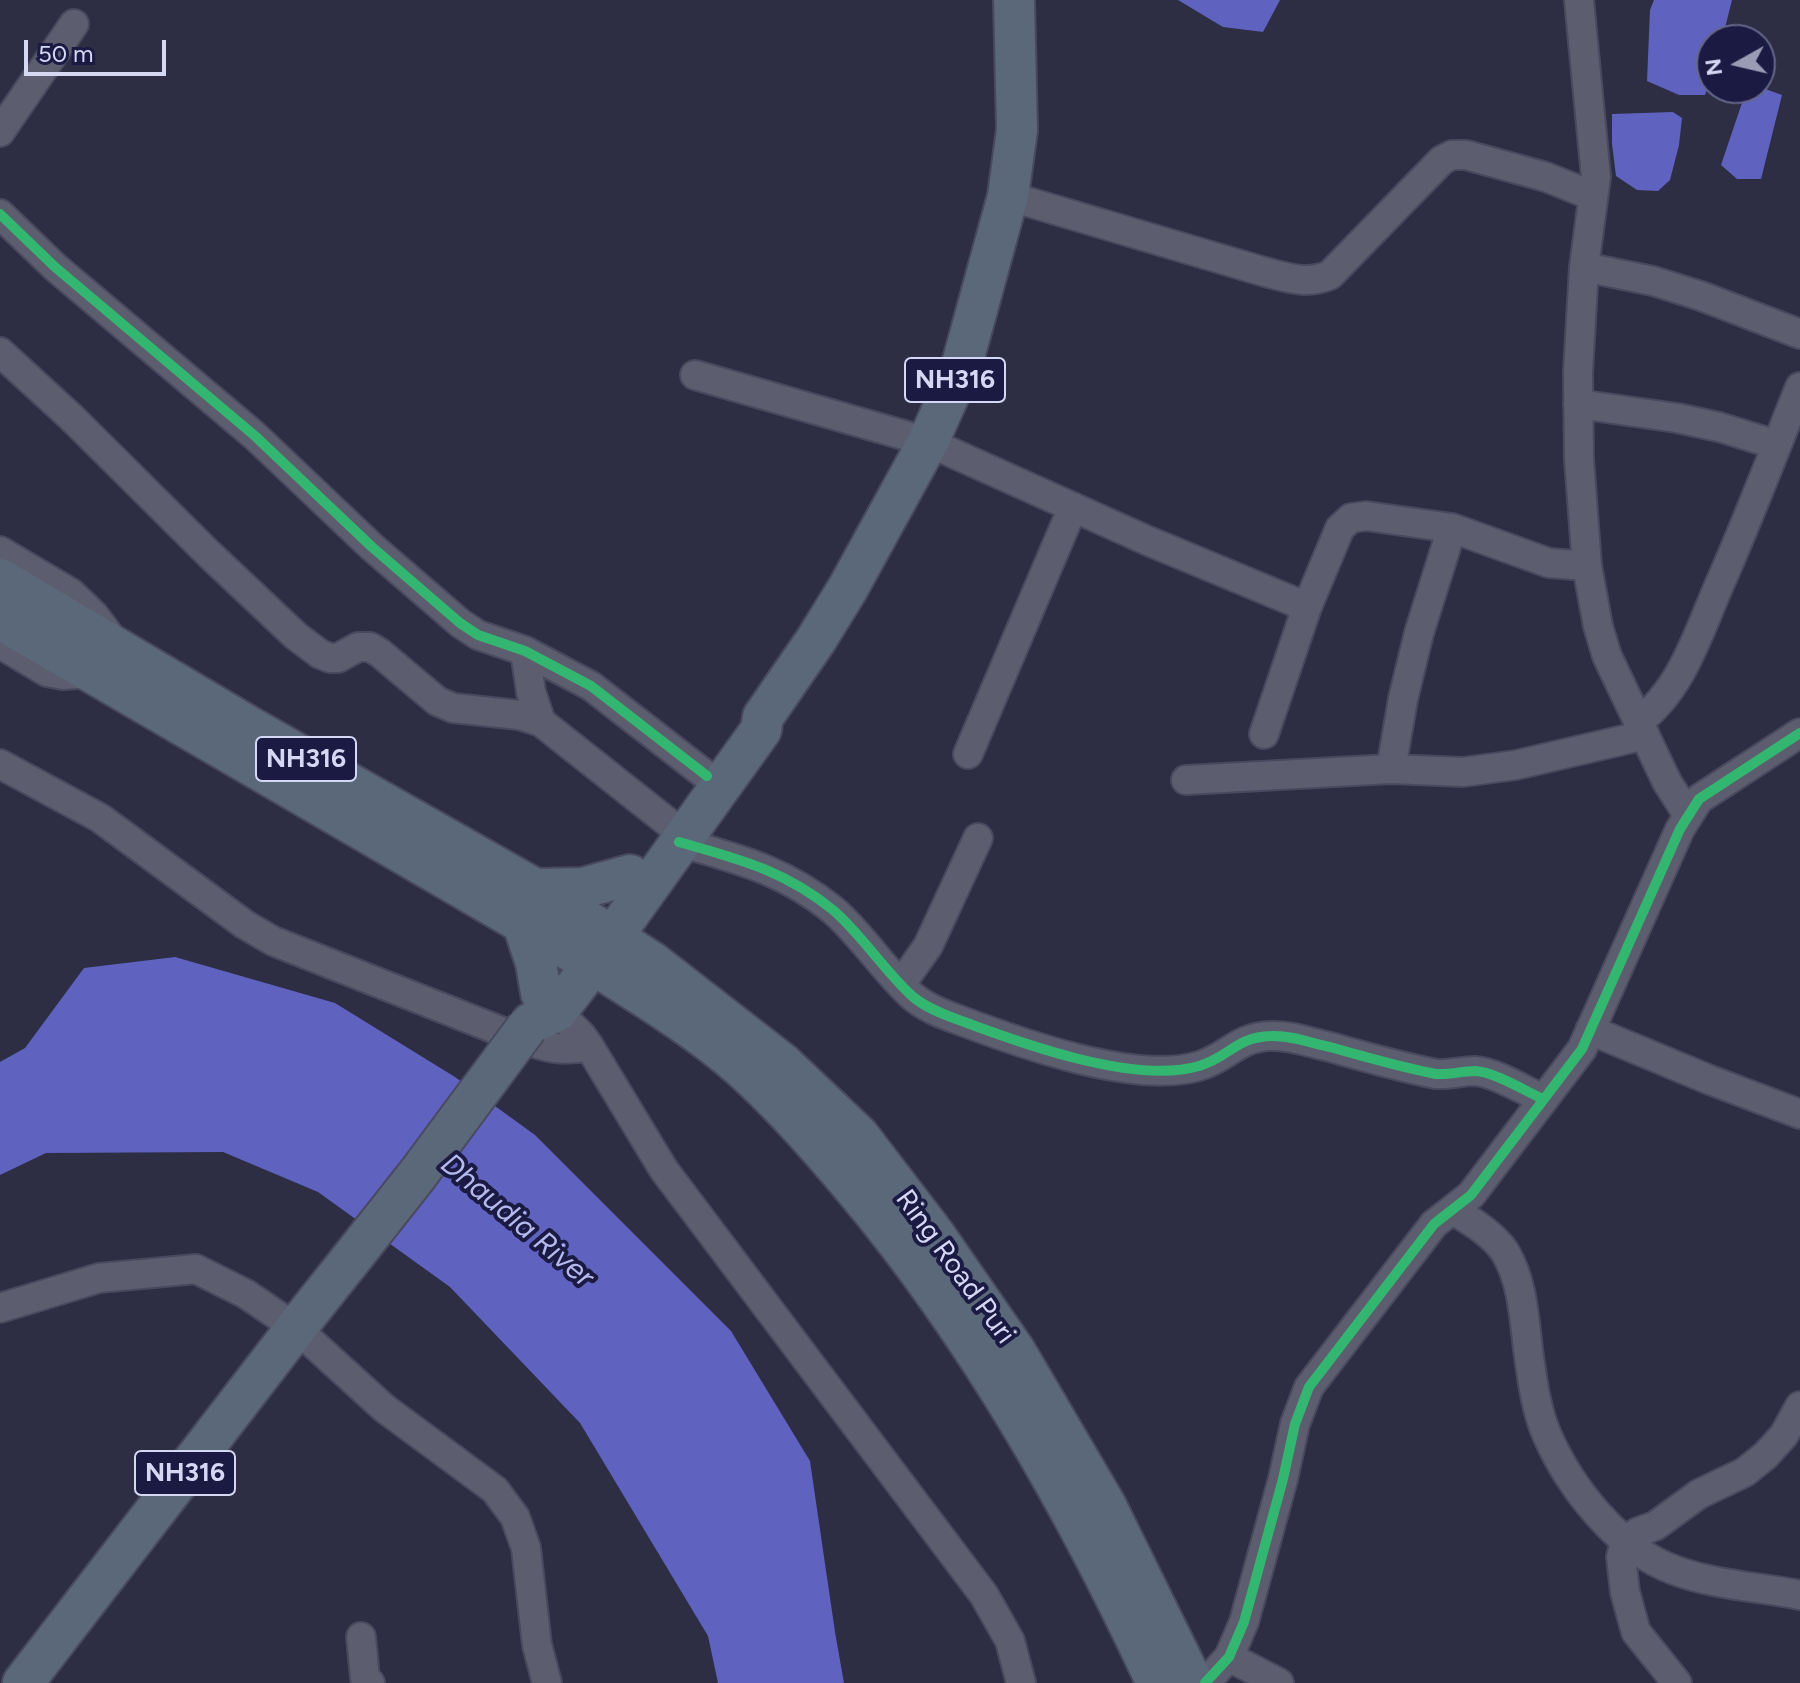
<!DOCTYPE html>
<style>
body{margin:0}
#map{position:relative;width:1800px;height:1683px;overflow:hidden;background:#2d2d44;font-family:Figtree,sans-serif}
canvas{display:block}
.north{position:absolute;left:1696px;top:24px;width:80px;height:80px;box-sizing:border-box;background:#1a1a43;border:2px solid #646689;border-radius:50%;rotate:262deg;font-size:22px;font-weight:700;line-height:32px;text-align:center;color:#d4d8f3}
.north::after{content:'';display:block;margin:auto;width:28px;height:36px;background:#9a9cb6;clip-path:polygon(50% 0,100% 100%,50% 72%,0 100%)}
.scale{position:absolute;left:24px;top:40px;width:142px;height:36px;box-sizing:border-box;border:4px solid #d4d8f3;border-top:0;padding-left:10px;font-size:24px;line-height:28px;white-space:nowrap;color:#d4d8f3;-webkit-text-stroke:6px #1a1a43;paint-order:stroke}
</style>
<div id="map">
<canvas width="1800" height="1683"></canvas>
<div class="north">N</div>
<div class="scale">50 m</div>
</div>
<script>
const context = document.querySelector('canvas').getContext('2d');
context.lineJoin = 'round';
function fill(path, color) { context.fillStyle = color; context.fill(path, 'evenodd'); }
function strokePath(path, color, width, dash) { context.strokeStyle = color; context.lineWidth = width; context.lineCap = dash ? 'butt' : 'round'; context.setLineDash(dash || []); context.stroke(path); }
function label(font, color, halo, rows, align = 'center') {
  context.font = font + ' Figtree,sans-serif'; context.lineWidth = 8; context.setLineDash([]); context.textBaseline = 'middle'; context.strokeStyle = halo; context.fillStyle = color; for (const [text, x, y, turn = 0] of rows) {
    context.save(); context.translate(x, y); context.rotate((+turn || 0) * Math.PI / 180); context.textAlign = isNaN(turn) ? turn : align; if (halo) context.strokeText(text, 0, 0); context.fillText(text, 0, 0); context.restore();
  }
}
fill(new Path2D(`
 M1178,0H1280L1263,32L1223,27Z
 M1654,0H1732L1722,40H1712V72L1705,95H1679L1647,81L1650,10Z
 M1760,87L1782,95L1761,179H1737L1721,165L1747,88Z
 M1673,112L1682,118L1679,145L1670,180L1658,191L1637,190L1616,176L1612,144V114Z
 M175,957L335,1003L455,1077L535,1135L731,1331L810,1461L835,1632L844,1683H718L708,1636L580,1423L450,1287L318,1192L223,1152L46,1153L0,1175V1062L25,1048L84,968Z`), '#5f62be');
const minor = new Path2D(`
 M1579,0L1596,177L1584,267L1578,372L1579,459L1587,566L1598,626L1607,656L1667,782L1688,815
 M0,132L74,24
 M1008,196L1265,272C1289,278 1306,285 1330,275L1442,160L1452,155H1466L1546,177L1593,196
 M0,214L55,267L255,436L372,547L460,623L478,635L525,651L591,686L707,776
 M1584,267L1653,281L1701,296L1800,334
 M0,352L71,417L209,554L296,636L320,654L330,658H338L358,647H370L380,653L437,701L453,708L519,715L541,722L670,824
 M695,375L928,442L1146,540L1307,607
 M1578,404L1677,418L1719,427L1777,445
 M0,551L71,593L94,615L109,635
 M0,644L47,672L63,675L93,673
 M525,651L531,692L541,722
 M1638,722C1683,689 1699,630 1721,581C1749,517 1774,452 1800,387
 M1264,734L1307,607L1340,528L1351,518L1366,516L1452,528L1549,563L1587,566
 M968,754L1073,507
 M0,764L100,818L244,924L273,941L508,1034C537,1044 557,1054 589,1046
 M1391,769L1403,699L1419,633L1452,528
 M1186,780L1391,769L1463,772L1516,765L1645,735
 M679,842C738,859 784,870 833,910C861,934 883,969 911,995C924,1007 942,1014 959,1020C1020,1043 1135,1085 1199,1066C1228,1058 1236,1037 1271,1036C1290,1035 1311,1043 1330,1047C1365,1057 1400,1067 1436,1074C1449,1075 1462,1071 1475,1071C1495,1072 1525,1091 1543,1099
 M901,984L928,946L978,838
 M557,1011L581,1035L589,1046L664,1170L984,1595L1010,1641L1021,1683
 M1590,1030L1710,1080L1800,1114
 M1453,1210C1471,1221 1493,1234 1505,1252C1526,1287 1524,1331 1531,1370C1534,1392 1538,1415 1547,1435C1570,1488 1619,1550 1674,1570C1714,1585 1759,1587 1800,1595
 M0,1308L99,1278L196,1269L246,1294L296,1328L384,1408L495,1490L515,1517L526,1548L537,1645L547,1683
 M361,1637L365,1678L370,1683
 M1229,1657L1279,1683
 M1205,1683L1229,1657L1244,1622L1283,1479L1295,1424L1309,1387L1434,1224L1471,1195L1582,1049L1680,829L1699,799L1800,733
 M1677,1683L1636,1632L1625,1592L1621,1557L1625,1542L1638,1532L1655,1526L1699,1494L1745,1472L1766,1455L1784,1435L1800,1406`);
const highway = new Path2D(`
 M0,579L248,726L535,889L591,923L652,962L782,1063L859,1136L934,1234L1015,1351L1106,1506L1193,1683
 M0,619L593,964C643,996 698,1029 742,1068C783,1105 819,1146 854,1188C979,1337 1075,1507 1157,1683
 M535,889L583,888L630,875
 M522,921L536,963L541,993
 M531,1023L557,1011L593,964L761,730L763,717L816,640L848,588L928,442L961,368L1008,196L1017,130L1014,0
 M23,1683L296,1328L347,1264`);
strokePath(minor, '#48495e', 32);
strokePath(highway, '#48495e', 44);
strokePath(minor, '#5c5d6e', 28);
strokePath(highway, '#5b6879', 40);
const highwayBridge = new Path2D(`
 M347,1264L418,1174L527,1027`);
strokePath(highwayBridge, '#48495e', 44, []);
strokePath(highwayBridge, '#5b6879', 40);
strokePath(new Path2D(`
 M0,214L55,267L255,436L372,547L460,623L478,635L525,651L591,686L707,776
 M679,842C738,859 784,870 833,910C861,934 883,969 911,995C924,1007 942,1014 959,1020C1020,1043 1135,1085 1199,1066C1228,1058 1236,1037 1271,1036C1290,1035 1311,1043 1330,1047C1365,1057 1400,1067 1436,1074C1449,1075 1462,1071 1475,1071C1495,1072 1525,1091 1543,1099
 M1205,1683L1229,1657L1244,1622L1283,1479L1295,1424L1309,1387L1434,1224L1471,1195L1582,1049L1680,829L1699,799L1800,733`), '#33b770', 10);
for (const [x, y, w] of [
 [955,380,100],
 [306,759,100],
 [185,1473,100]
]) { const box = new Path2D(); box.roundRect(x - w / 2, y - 22, w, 44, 6); context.fillStyle = '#1a1a43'; context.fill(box); strokePath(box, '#d4d8f3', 2); }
label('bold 26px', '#d4d8f3', null, [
 ["NH316",955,380],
 ["NH316",306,759],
 ["NH316",185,1473]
]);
label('28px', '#d4d8f3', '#1a1a43', [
 ["Ring Road Puri",955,1267,54]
]);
label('italic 30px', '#b4baed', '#1a1a43', [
 ["Dhaudia River",517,1221,40]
]);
</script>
